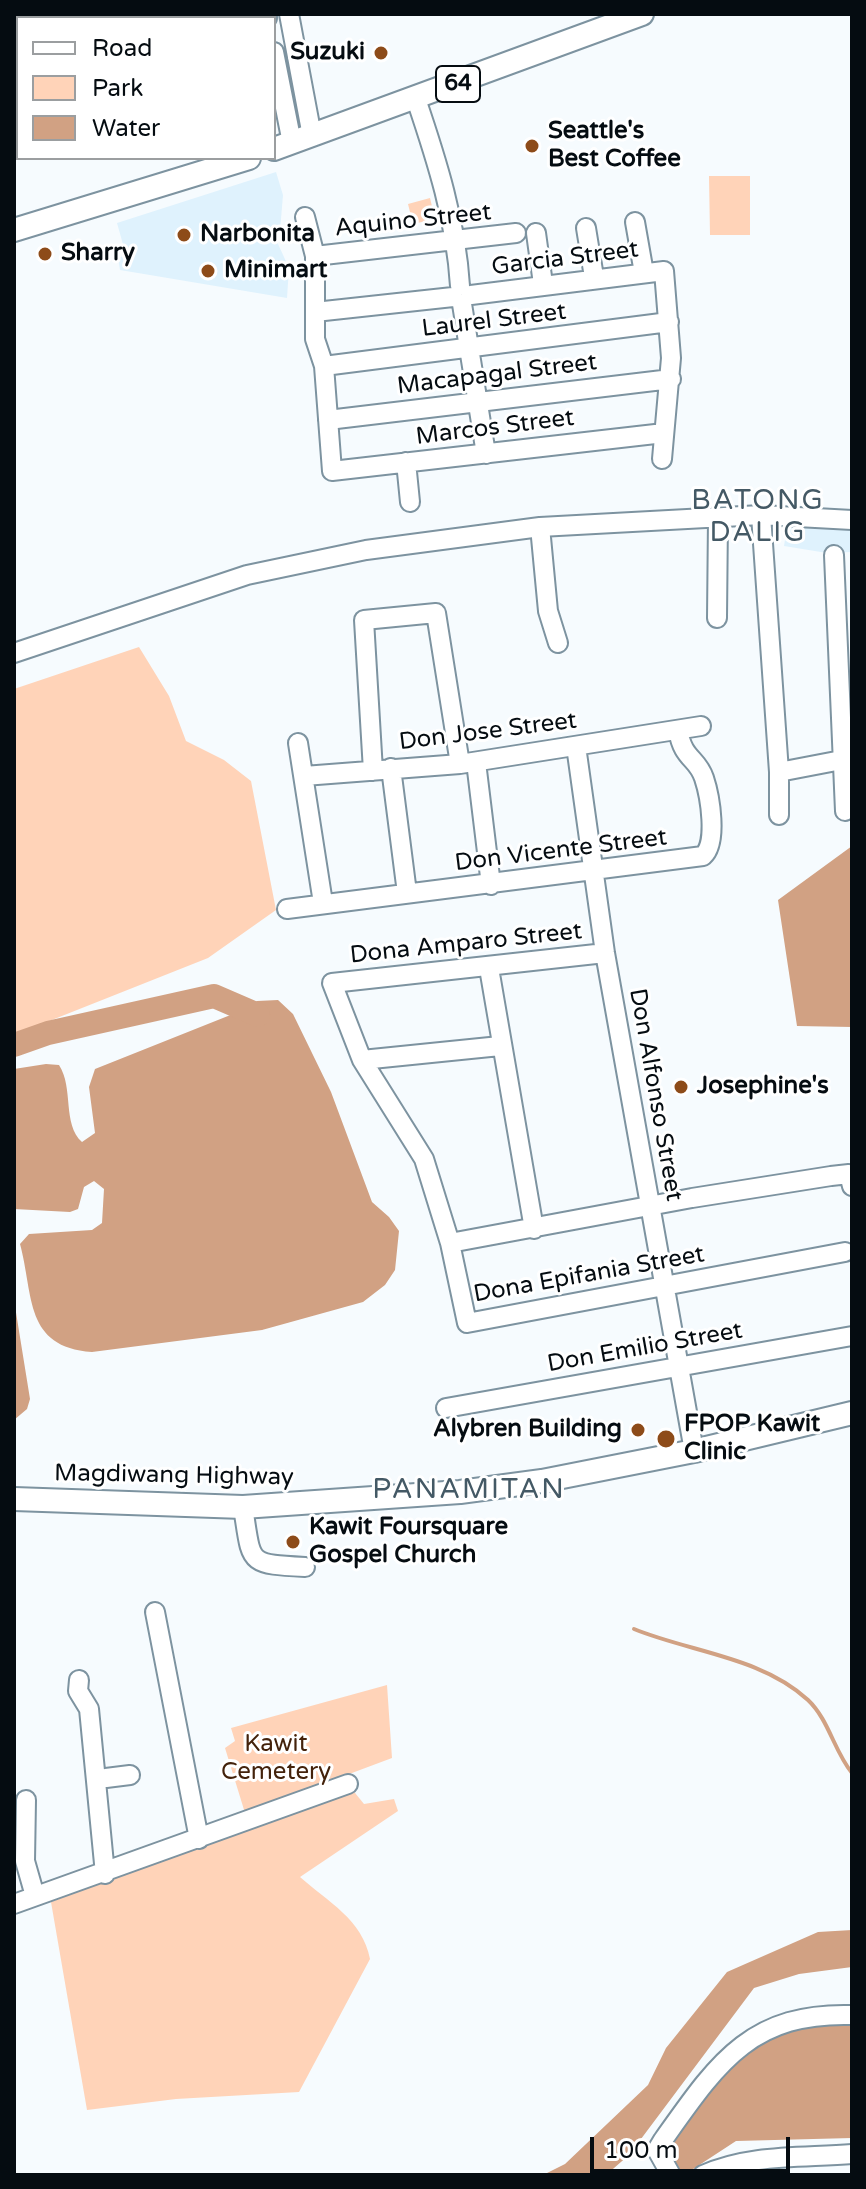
<!DOCTYPE html>
<style>
body{margin:0}
#map{position:relative;width:866px;height:2189px;overflow:hidden;background:#f6fbfe;font-family:"Varela Round",sans-serif}
canvas{display:block}
.frame{position:absolute;inset:0;border:16px solid #050c11;pointer-events:none}
.legend{position:absolute;left:16px;top:16px;width:260px;height:144px;box-sizing:border-box;background:#fff;border:2px solid #9b9ea0;margin:0;padding:10px 14px;list-style:none;font-size:24px;color:#050c11}
.legend li{display:flex;align-items:center;gap:16px;height:40px}
.legend b{width:40px;border:2px solid #9b9ea0}
.scale{position:absolute;left:590px;top:2137px;width:200px;height:36px;box-sizing:border-box;border:4px solid #050c11;border-top:0;padding-left:10px;font-size:24px;line-height:28px;white-space:nowrap;color:#050c11;-webkit-text-stroke:6px #fff;paint-order:stroke}
</style>
<div id="map">
<canvas width="866" height="2189"></canvas>
<div class="frame"></div>
<ul class="legend">
<li><b style="height:10px;background:#fff"></b>Road</li>
<li><b style="height:22px;background:#ffd3b8"></b>Park</li>
<li><b style="height:22px;background:#d1a183"></b>Water</li>
</ul>
<div class="scale">100 m</div>
</div>
<script>
const context = document.querySelector('canvas').getContext('2d');
context.lineJoin = 'round';
function fill(path, color) { context.fillStyle = color; context.fill(path, 'evenodd'); }
function strokePath(path, color, width, dash) { context.strokeStyle = color; context.lineWidth = width; context.lineCap = dash ? 'butt' : 'round'; context.setLineDash(dash || []); context.stroke(path); }
function label(font, color, halo, rows, align = 'center') {
  context.font = font + ' "Varela Round",sans-serif'; context.lineWidth = 6; context.setLineDash([]); context.textBaseline = 'middle'; context.strokeStyle = halo; context.fillStyle = color; for (const [text, x, y, turn = 0] of rows) {
    context.save(); context.translate(x, y); context.rotate((+turn || 0) * Math.PI / 180); context.textAlign = isNaN(turn) ? turn : align; if (halo) context.strokeText(text, 0, 0); context.fillText(text, 0, 0); context.restore();
  }
}
fill(new Path2D(`
 M276,172L283,195L280,231L273,233L289,268L287,298L120,270L118,258L126,255L117,223Z
 M788,521L852,526V552L827,553L784,546Z`), '#dff2fd');
fill(new Path2D(`
 M709,176H750V235H710Z
 M430,198L435,219L413,224L408,204Z
 M139,647L169,696L186,741L224,760L251,781L276,910L208,958L14,1035V689Z
 M387,1685L392,1758L245,1813L225,1748L235,1741L231,1728Z
 M351,1788L364,1804L394,1799L398,1811L300,1877C328,1902 362,1919 370,1959L299,2092L176,2099L87,2110L51,1902Z`), '#ffd3b8');
fill(new Path2D(`
 M852,846V1027L797,1026L778,900Z
 M278,1000L293,1014L331,1092L372,1202L389,1217L399,1231L395,1270L385,1285L363,1302L262,1330L92,1352C24,1347 34,1296 20,1244L29,1234L92,1230L102,1223L104,1189L94,1181L84,1187L78,1209L70,1212L14,1209V1069L46,1064L59,1065C74,1088 62,1124 82,1142L95,1133L89,1087L95,1069L238,1012L257,1001Z
 M14,1300L30,1399L27,1409L14,1420Z
 M852,1930V1967L799,1974L754,1988L629,2155L606,2175H543L565,2164L648,2085L666,2048L727,1972L818,1932Z
 M815,2021L852,2024V2138L736,2141L684,2175H679L659,2149L743,2047Z`), '#d1a183');
strokePath(new Path2D(`
 M634,1629C690,1652 762,1657 808,1700C829,1720 834,1751 852,1773`), '#d1a183', 4);
strokePath(new Path2D(`
 M14,1045L48,1033L214,996L258,1015`), '#d1a183', 24);
const minor = new Path2D(`
 M267,14V18
 M289,14L312,136
 M274,52L292,143
 M416,99C437,161 456,221 460,286
 M305,217L315,256V339L324,366L332,471L664,433
 M635,222L644,273
 M586,228L594,277
 M536,233L543,284
 M315,256L516,233
 M471,295L664,271L671,358L662,459
 M462,304L486,454
 M315,312L453,297
 M324,366L669,322
 M328,420L671,379
 M406,462L410,502
 M761,515L779,772V815
 M540,527L548,611L558,643
 M834,555L845,811
 M717,618L718,518
 M14,653L247,575L366,550L540,527L761,515L852,520
 M298,743L323,903
 M576,746L605,953L694,1451
 M476,762L491,885
 M391,768L407,893
 M373,771L364,620L436,613L460,764
 M779,772L852,758
 M304,776L460,764L701,726
 M287,909L703,856C718,843 710,796 704,778C697,757 683,760 678,730
 M605,953L332,983L362,1060L424,1159L450,1243L467,1323L845,1252
 M489,968L534,1229
 M362,1060L500,1046
 M450,1243L692,1198L831,1176L849,1174L852,1186
 M446,1408L852,1336
 M243,1507C252,1564 246,1564 305,1567
 M155,1612L199,1839
 M79,1680L78,1691L89,1709L105,1874
 M106,1778L130,1775
 M26,1800L25,1861L35,1896
 M14,1904L348,1784
 M671,2175L657,2150L663,2140C717,2064 750,2012 852,2015
 M703,2175C749,2154 802,2158 852,2154`);
const major = new Path2D(`
 M274,149L642,14
 M14,230L249,158
 M14,1499L243,1507L460,1492L542,1481L694,1451L852,1413`);
strokePath(minor, '#7d93a0', 22);
strokePath(major, '#7d93a0', 26);
strokePath(minor, '#fff', 18);
strokePath(major, '#fff', 22);
for (const [x, y, r, color] of [
 [381,53,8,"#8d4b19"],
 [532,146,8,"#8d4b19"],
 [184,235,8,"#8d4b19"],
 [45,254,8,"#8d4b19"],
 [208,271,8,"#8d4b19"],
 [681,1087,8,"#8d4b19"],
 [638,1430,8,"#8d4b19"],
 [666,1439,10,"#8d4b19"],
 [293,1542,8,"#8d4b19"]
]) { const dot = new Path2D(); dot.arc(x, y, r, 0, 2 * Math.PI); context.fillStyle = color; context.fill(dot); strokePath(dot, '#fff', 3); }
for (const [x, y, w] of [
 [458,84,44]
]) { const box = new Path2D(); box.roundRect(x - w / 2, y - 18, w, 36, 6); context.fillStyle = '#fff'; context.fill(box); strokePath(box, '#050c11', 2); }
label('bold 22px', '#050c11', null, [
 ["64",458,84]
]);
label('bold 24px', '#050c11', '#fff', [
 ["Suzuki",365,53,"right"],
 ["Seattle's",548,132],
 ["Best Coffee",548,160],
 ["Narbonita",200,235],
 ["Sharry",61,254],
 ["Minimart",224,271],
 ["Josephine's",697,1087],
 ["FPOP Kawit",684,1425],
 ["Clinic",684,1453],
 ["Alybren Building",622,1430,"right"],
 ["Kawit Foursquare",309,1528],
 ["Gospel Church",309,1556]
], 'left');
label('24px', '#050c11', '#fff', [
 ["Aquino Street",413,221,-6],
 ["Garcia Street",565,259,-7],
 ["Laurel Street",494,321,-7],
 ["Macapagal Street",497,375,-7],
 ["Marcos Street",495,428,-7],
 ["Don Jose Street",488,732,-7],
 ["Don Vicente Street",561,851,-7],
 ["Dona Amparo Street",466,944,-6],
 ["Don Alfonso Street",655,1095,80],
 ["Dona Epifania Street",589,1275,-10],
 ["Don Emilio Street",645,1348,-10],
 ["Magdiwang Highway",174,1476,1]
]);
label('24px', '#43220b', '#fff', [
 ["Kawit",276,1745],
 ["Cemetery",276,1773]
]);
context.letterSpacing = '2px';
label('28px', '#445965', '#fff', [
 ["BATONG",758,502],
 ["DALIG",758,534],
 ["PANAMITAN",469,1491]
]);
context.letterSpacing = '0px';
</script>
